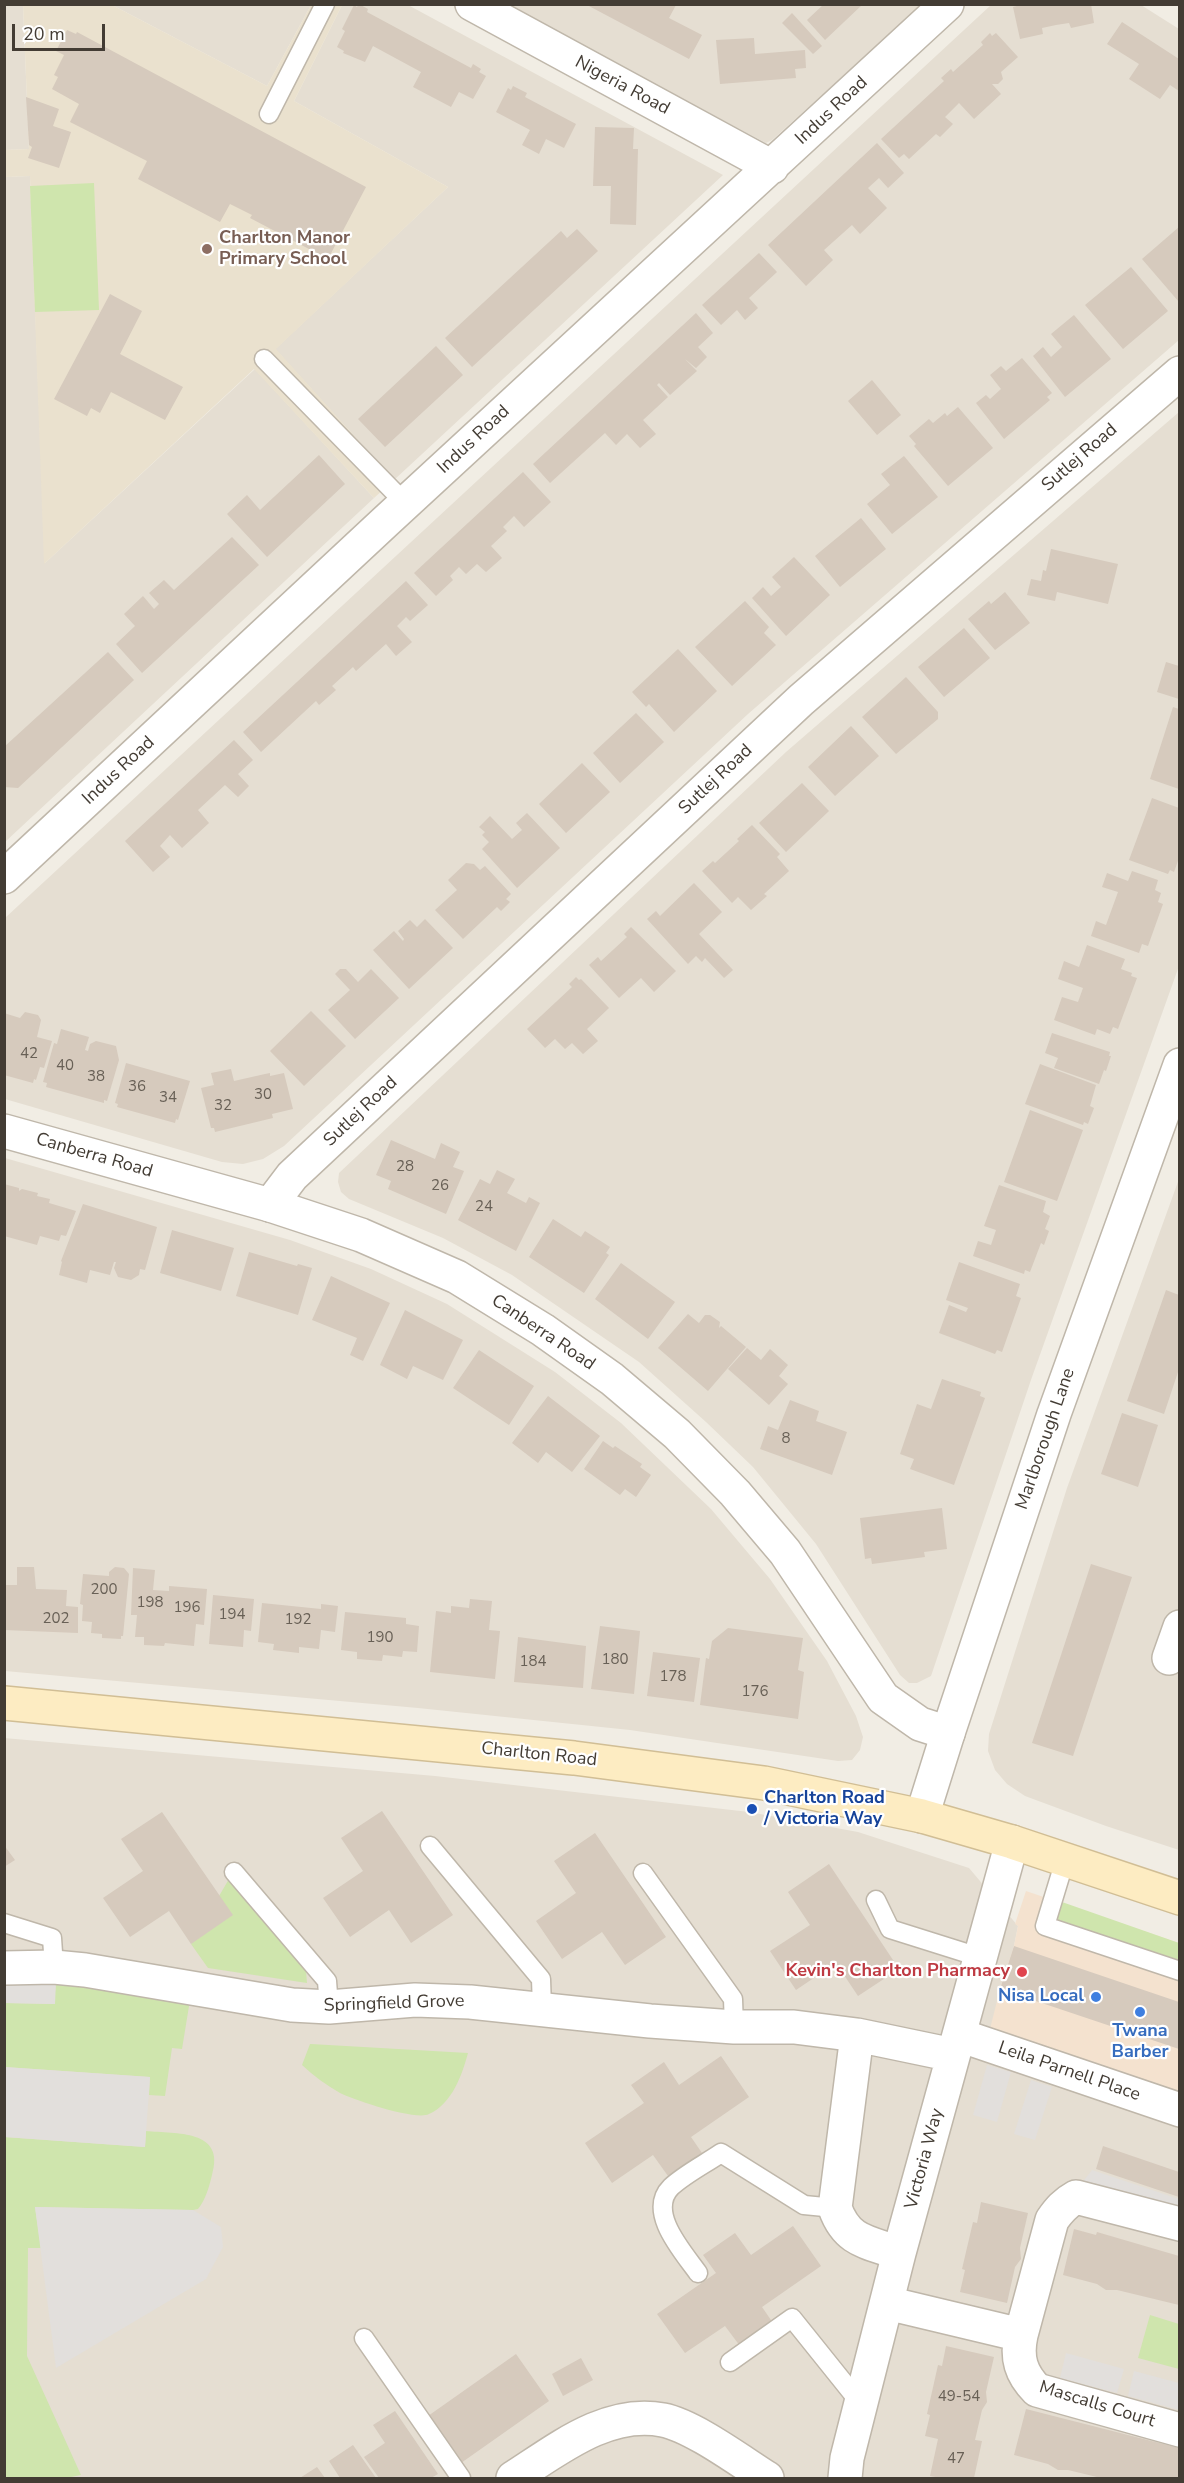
<!DOCTYPE html>
<style>
body{margin:0}
#map{position:relative;width:1184px;height:2483px;overflow:hidden;background:#f1ede4;font-family:"Nunito Sans",sans-serif}
canvas{display:block}
.frame{position:absolute;inset:0;border:6px solid #433c34;pointer-events:none}
.scale{position:absolute;left:12px;top:24px;width:93px;height:27px;box-sizing:border-box;border:3px solid #433c34;border-top:0;padding-left:8px;font-size:18px;line-height:21px;white-space:nowrap;color:#433c34;-webkit-text-stroke:4px #fff;paint-order:stroke}
</style>
<div id="map">
<canvas width="1184" height="2483"></canvas>
<div class="frame"></div>
<div class="scale">20 m</div>
</div>
<script>
const context = document.querySelector('canvas').getContext('2d');
context.lineJoin = 'round';
function fill(path, color) { context.fillStyle = color; context.fill(path, 'evenodd'); }
function strokePath(path, color, width, dash) { context.strokeStyle = color; context.lineWidth = width; context.lineCap = dash ? 'butt' : 'round'; context.setLineDash(dash || []); context.stroke(path); }
function label(font, color, halo, rows, align = 'center') {
  context.font = font + ' "Nunito Sans",sans-serif'; context.lineWidth = 4.5; context.setLineDash([]); context.textBaseline = 'middle'; context.strokeStyle = halo; context.fillStyle = color; for (const [text, x, y, turn = 0] of rows) {
    context.save(); context.translate(x, y); context.rotate((+turn || 0) * Math.PI / 180); context.textAlign = isNaN(turn) ? turn : align; if (halo) context.strokeText(text, 0, 0); context.fillText(text, 0, 0); context.restore();
  }
}
fill(new Path2D(`
 M4,5H23L29,149L5,150Z
 M112,5H311L267,86Z
 M342,5H408L723,175L394,480L275,349L448,187L294,101Z
 M505,5H922L772,140L766,143Z
 M991,5H1141L1179,29V340L748,714L284,1146L263,1159L243,1164L222,1162L5,1099V918Z
 M30,176L45,563L255,369L374,498L5,842L4,177Z
 M1179,412V966L1032,1377L931,1676L917,1683H909L900,1675L816,1544L753,1467L706,1422L639,1362L512,1275L443,1238L349,1199L341,1192L338,1182L339,1173L786,752Z
 M5,1158L290,1240L371,1269L447,1304L555,1372L621,1423L711,1509L770,1579L827,1661L856,1716L863,1737L860,1750L852,1760L838,1761L630,1730L418,1708L5,1671Z
 M1179,1179V1850L1106,1826L1025,1796L1007,1784L995,1770L988,1751L989,1734L1067,1488Z
 M4,1738L435,1776L749,1812L858,1832L969,1868L1018,1926L1014,1946L1000,1989L1179,2097V2478H5Z`), '#e5ded2');
fill(new Path2D(`
 M1026,1891L1179,1943V2097L989,2033L1000,1989L1014,1946L1018,1926L1015,1924Z`), '#f4e2cf');
fill(new Path2D(`
 M23,5H112L267,86L311,5H342L294,101L448,187L276,349L394,480L374,498L254,369L44,564L30,176L5,177L4,150L29,149Z`), '#eae1ce');
fill(new Path2D(`
 M94,183L99,310L35,312L30,186Z
 M229,1879L306,1971L307,1983L208,1968L191,1944Z
 M1062,1902L1179,1943V1963L1056,1919Z
 M56,1981L190,2000L182,2049L172,2048L165,2096L149,2095L150,2077L5,2067L4,2003L54,2004Z
 M310,2044H311L468,2053C462,2075 452,2104 429,2114C416,2121 354,2100 340,2093C326,2085 314,2076 302,2065Z
 M146,2131C176,2134 226,2129 212,2175C209,2187 206,2199 198,2209L193,2210L35,2207L41,2248H28L27,2356L81,2475L66,2478H5L4,2137L145,2147Z
 M1150,2315L1179,2324V2369L1138,2358Z`), '#cfe5ad');
fill(new Path2D(`
 M4,1981H56L55,2004L5,2003Z
 M987,2065L1011,2072L997,2122L973,2115Z
 M4,2067L150,2077L145,2147L5,2137Z
 M1031,2080L1052,2087L1035,2140L1014,2134Z
 M1092,2170L1179,2199V2217L1078,2188Z
 M35,2207L193,2210L221,2227L223,2247L206,2279L56,2368Z
 M1066,2353L1124,2369L1117,2393L1060,2378Z
 M1134,2371L1179,2383V2410L1128,2396Z`), '#e2dfdc');
fill(new Path2D(`
 M359,4L368,9L367,12L471,68L473,64L481,69L479,72L486,76L473,99L459,92L451,107L413,87L421,72L373,46L365,62L343,53L344,51L337,47L345,31L342,29L354,5L357,7Z
 M824,4H863L825,40L807,20Z
 M1024,4H1091L1094,23L1071,28L1069,23L1056,25L1042,28L1043,34L1020,39L1013,7Z
 M587,5H676L669,18L702,35L689,59Z
 M792,13L822,46L813,54L782,23Z
 M1122,22L1179,59V91L1170,85L1160,99L1129,79L1139,64L1107,44Z
 M67,30L76,34L77,32L366,187L328,259L250,218L252,215L230,204L220,222L138,179L147,161L70,122L79,104L52,89L58,77L54,75L64,55L56,51Z
 M990,33L992,36L996,33L1018,57L1001,72L1003,79L998,84H992L1001,94L974,119L959,103L945,117L953,124L940,137L936,134L909,159L904,154L899,158L881,139L944,81L941,78L951,69L953,72L983,45L981,42Z
 M754,38L755,54L805,50L806,68L795,69L796,78L720,84L716,40Z
 M513,86L527,93L525,97L576,124L564,148L546,139L539,154L522,145L530,130L496,112L508,88L511,90Z
 M26,97L59,109L53,126L71,132L59,168L28,158L32,147L29,145Z
 M595,127L634,128L633,149H638L636,225L610,224L611,186H593Z
 M877,143L904,173L888,188L879,178L868,188L887,208L860,234L852,225L824,250L833,260L806,286L768,245Z
 M1179,227V302L1142,259Z
 M577,229L598,251L472,367L445,338L561,231L567,238Z
 M759,253L777,272L749,298L758,308L745,320L737,310L721,325L702,305Z
 M1131,267L1168,311L1123,349L1085,305Z
 M110,294L142,311L120,354L183,387L165,420L111,392L100,413L91,408L87,416L54,399Z
 M696,313L713,333L698,347L707,357L696,368L685,359L697,371L670,395L659,383L657,385L668,397L643,420L656,434L640,448L627,434L616,445L605,433L550,483L533,464Z
 M1074,315L1111,359L1065,397L1033,356L1043,347L1051,357L1062,347L1051,334Z
 M436,346L463,375L385,447L358,419Z
 M1022,358L1052,393L1047,397L1050,400L1004,439L976,403L986,395L990,399L1001,389L990,375L1001,366L1006,371Z
 M872,380L901,415L877,435L848,401Z
 M958,407L993,448L948,486L914,446L916,444L909,436L929,419L933,423L945,413L947,416Z
 M319,455L345,484L267,557L227,514L247,495L260,510Z
 M904,456L938,497L892,534L867,504L890,485L881,474Z
 M523,472L551,502L524,527L514,516L503,527L507,531L491,546L502,558L486,572L477,564L466,574L459,567L450,576L453,580L436,596L414,573Z
 M861,518L886,549L840,587L815,556Z
 M232,537L259,565L142,673L116,644L135,626L124,614L143,596L154,609L159,604L149,593L164,580L174,590Z
 M1051,549L1118,564L1108,604L1057,592L1055,601L1027,595L1031,579L1041,581L1043,570L1046,571Z
 M794,557L830,595L786,636L752,598L763,587L771,596L781,587L772,577Z
 M406,581L428,605L410,621L406,617L397,626L412,642L396,656L386,644L356,671L353,667L332,686L336,690L319,705L316,701L261,752L243,732Z
 M1005,592L1030,623L995,650L968,619L989,601L991,604Z
 M745,601L769,627L764,633L776,645L732,686L695,647Z
 M964,628L990,658L944,697L918,667Z
 M678,649L717,691L674,732L649,704L646,707L632,692Z
 M108,652L134,680L18,788L4,787V747Z
 M1166,662L1179,666V699L1157,692Z
 M906,677L938,712V719L896,754L862,717Z
 M1173,707L1179,709V789L1150,779Z
 M636,713L664,742L620,783L593,753Z
 M851,726L879,756L835,796L808,767Z
 M234,740L253,760L238,774L249,786L238,797L225,785L198,810L209,823L182,848L170,835L160,846L170,857L153,872L125,841Z
 M582,763L610,792L566,833L539,804Z
 M802,783L829,811L786,852L759,823Z
 M1152,798L1179,808V858L1174,872L1170,870L1168,874L1129,860Z
 M527,813L560,848L517,888L482,849L489,842L482,835L485,832L479,827L490,816L512,839L522,830L516,823Z
 M752,825L780,854L777,857L789,871L764,894L767,896L751,910L738,897L732,903L702,871L713,861L715,863L739,841L737,839Z
 M466,863L474,864L480,870L485,866L511,894L506,899L510,902L501,911L497,907L463,939L435,910L457,890L448,880Z
 M1132,871L1158,880L1155,890L1161,893L1158,902L1163,904L1148,946L1142,944L1139,953L1091,936L1096,921L1106,925L1118,892L1102,887L1107,873L1128,881Z
 M694,883L722,912L699,934L733,970L724,978L705,958L702,962L696,956L688,964L647,919L656,911L660,916Z
 M425,919L453,948L409,989L373,950L394,931L403,941L404,939L398,931L410,920L417,927Z
 M631,927L676,971L654,992L641,978L619,998L589,965L598,957L601,961L627,937L624,934Z
 M1087,945L1125,959L1121,969L1132,973L1131,976L1137,978L1118,1029L1113,1027L1110,1034L1097,1029L1095,1035L1054,1020L1062,997L1078,1002L1083,988L1058,979L1064,961L1079,967Z
 M340,969H346L358,982L371,969L399,998L355,1039L328,1010L350,990L335,974Z
 M576,977L579,980L581,979L609,1008L587,1029L598,1041L583,1054L572,1043L565,1049L555,1039L545,1048L527,1029L572,987L569,984Z
 M311,1011L346,1046L304,1086L270,1051Z
 M25,1012L38,1015L41,1020L37,1037L52,1041L44,1068L40,1067L36,1080L34,1079L33,1083L4,1075V1013L20,1018Z
 M61,1029L89,1037L85,1050L88,1051L90,1044L96,1041L116,1046L119,1060L107,1101L104,1100V1103L46,1087L47,1083L43,1082L54,1043L57,1044Z
 M1052,1033L1110,1052L1109,1056H1111L1106,1071L1104,1070L1099,1084L1054,1068L1058,1058L1045,1053Z
 M126,1063L190,1081L178,1120L176,1119L175,1123L117,1107L118,1104L115,1103Z
 M1040,1064L1096,1085L1090,1106L1094,1108L1088,1124L1084,1122L1083,1125L1025,1104Z
 M231,1069L234,1081L265,1074L270,1073V1076L284,1073L293,1109L272,1114L273,1118L215,1132L214,1128H211L201,1088L214,1085L211,1073Z
 M1030,1110L1083,1130L1057,1201L1004,1182Z
 M391,1140L435,1159L441,1143L460,1152L453,1167L464,1171L446,1214L388,1189L391,1181L376,1175Z
 M497,1170L515,1179L507,1193L526,1203L529,1197L540,1203L516,1251L458,1220L480,1179L490,1184Z
 M4,1184L19,1188V1191L22,1189L38,1193L37,1196L50,1199L49,1203L76,1211L66,1236L61,1235L59,1241L40,1236L37,1245L4,1236Z
 M999,1185L1046,1201L1043,1212L1050,1216L1045,1229L1049,1231L1044,1245L1041,1243L1030,1272L1025,1270L1024,1274L973,1256L978,1241L991,1245L996,1230L984,1226Z
 M83,1204L157,1227L145,1270L140,1269L139,1275L131,1280L118,1277L114,1268L116,1262H114L110,1275L90,1270L87,1283L59,1275L62,1262L61,1261Z
 M553,1219L581,1237L585,1231L610,1247L606,1253L609,1255L584,1293L529,1257Z
 M172,1230L234,1248L221,1291L160,1273Z
 M249,1252L297,1266L298,1264L312,1268L298,1315L236,1296Z
 M959,1262L1020,1284L1016,1296L1021,1298L1002,1352L997,1350L995,1354L939,1333L949,1305L966,1312L968,1308L946,1300Z
 M621,1263L675,1302L648,1339L595,1299Z
 M331,1276L390,1303L363,1361L350,1355L357,1338L312,1320Z
 M1166,1290L1179,1295V1369L1164,1414L1127,1401Z
 M405,1310L463,1340L443,1380L413,1366L407,1379L380,1365Z
 M688,1314L699,1323L705,1315H710L720,1322L719,1328L721,1326L746,1347L708,1391L658,1348Z
 M747,1348L761,1360L770,1349L788,1365L779,1376L788,1384L769,1405L728,1369Z
 M479,1350L534,1386L509,1425L453,1388Z
 M942,1379L981,1392L980,1396L985,1398L954,1485L910,1469L914,1459L900,1454L917,1404L931,1409Z
 M548,1396L600,1436L572,1472L546,1452L538,1463L512,1443Z
 M790,1400L819,1411L816,1421L847,1432L832,1475L760,1449L768,1426L778,1430Z
 M1122,1413L1158,1425L1138,1487L1101,1474Z
 M603,1441L613,1448L615,1446L642,1464L640,1467L651,1475L636,1497L625,1489L620,1495L584,1469Z
 M942,1508L947,1549L924,1552L925,1557L872,1564L871,1558L865,1559L860,1518Z
 M1091,1564L1132,1577L1073,1756L1032,1743Z
 M17,1567H34L36,1589L67,1590L66,1606L78,1607V1633L4,1630V1585H17Z
 M115,1567L124,1568L129,1574L123,1636H121V1639L102,1638V1634L91,1633L92,1622L82,1621L83,1605L80,1604L83,1574L109,1576V1572Z
 M133,1568L155,1570L153,1590L169,1591V1586L207,1589L204,1625L196,1624L194,1646L165,1643L164,1646L144,1645V1637H135L137,1615H131Z
 M213,1595L254,1599L251,1631L244,1630L243,1647L209,1644Z
 M470,1599L492,1601L489,1630L500,1631L495,1679L430,1672L436,1611L451,1613V1606L469,1608Z
 M262,1603L321,1609V1604L338,1606L335,1632L321,1630L319,1649L299,1647V1653L273,1650L274,1644L258,1642Z
 M345,1612L406,1618V1624L419,1626L417,1652L403,1651L402,1657L383,1655L382,1661L357,1659V1652L341,1650Z
 M600,1626L640,1631L634,1694L591,1689Z
 M728,1628L803,1638L798,1670L804,1672L798,1719L700,1705L706,1658L709,1659L712,1641Z
 M518,1637L586,1646L583,1688L514,1682Z
 M653,1652L700,1658L694,1702L647,1696Z
 M382,1811L453,1915L411,1943L389,1910L350,1937L323,1898L363,1871L341,1838Z
 M162,1812L233,1915L191,1944L169,1911L130,1937L103,1898L143,1871L121,1839Z
 M595,1833L666,1937L625,1965L602,1932L562,1959L536,1921L576,1893L554,1861Z
 M4,1845L15,1860L4,1867Z
 M829,1864L899,1969L858,1996L836,1963L796,1990L770,1951L810,1925L788,1892Z
 M1014,1946L1179,2002V2049L1000,1989Z
 M721,2056L749,2097L691,2137L702,2153L668,2176L653,2155L612,2183L585,2143L644,2103L631,2085L664,2062L679,2085Z
 M1103,2146L1179,2172V2197L1096,2169Z
 M981,2202L1028,2213L1020,2248L1021,2259L1015,2267L1007,2303L960,2292L965,2270L962,2269L973,2222L977,2223Z
 M793,2226L821,2266L762,2307L773,2323L740,2346L725,2326L685,2353L657,2314L716,2273L703,2255L735,2233L751,2255Z
 M1074,2229L1096,2235L1097,2232L1179,2256V2305L1117,2290H1106L1097,2284L1063,2275Z
 M946,2346L994,2357L986,2392L987,2402L982,2410L975,2440L982,2441L974,2478H941L930,2476L938,2439L925,2436L930,2415L927,2414L938,2365L942,2366Z
 M516,2354L549,2401L461,2463L428,2416Z
 M581,2358L593,2380L563,2396L552,2374Z
 M1026,2409L1179,2448V2478H1101L1068,2470H1058L1048,2464L1014,2455Z
 M395,2411L438,2474L431,2478H379L364,2457L385,2443L373,2425Z
 M353,2445L376,2478H340L329,2461Z
 M317,2467L325,2478H300L303,2476Z`), '#d6cabd');
const service = new Path2D(`
 M269,114L325,4
 M264,359L405,503
 M430,1846L541,1979L542,2008
 M1065,1860L1045,1926L1180,1971
 M234,1872L327,1981L329,2007
 M643,1873L733,1999L734,2027
 M876,1900L890,1929L979,1957
 M4,1923L52,1938L54,1967
 M698,2273C684,2253 646,2212 671,2187C685,2174 705,2164 721,2153L804,2205L835,2208
 M364,2338L461,2478
 M730,2362L792,2318L861,2404`);
const minor = new Path2D(`
 M472,4L772,167
 M4,877L385,522L947,4
 M270,1205L292,1176L801,700L1180,373
 M1169,1658L1180,1627
 M948,1733L1054,1414L1180,1065
 M4,1968L54,1967L85,1970L292,2005L329,2007L415,2000L470,2002L650,2021L734,2027H794L857,2035L835,2208C847,2242 868,2242 899,2253
 M857,2035L953,2055
 M959,2035L1180,2110
 M887,2303L1021,2335C1016,2358 1021,2374 1037,2390L1180,2430
 M1021,2335L1052,2220C1059,2210 1065,2203 1076,2197L1180,2224
 M513,2478C557,2450 607,2409 663,2420C693,2426 740,2461 767,2478
 M845,2478L847,2458L899,2253L1012,1842`);
const tertiary = new Path2D(`
 M4,1131L270,1205L361,1235L457,1277L543,1330L612,1379L677,1434L735,1493L785,1552L883,1698L920,1724L948,1733L922,1816`);
const secondary = new Path2D(`
 M4,1703L574,1758L764,1783L922,1816L1012,1842L1180,1898`);
strokePath(service, '#bfb7aa', 21);
strokePath(minor, '#bfb7aa', 36);
strokePath(tertiary, '#bfb7aa', 36);
strokePath(secondary, '#d1be95', 36);
strokePath(service, '#fff', 18);
strokePath(minor, '#fff', 33);
strokePath(tertiary, '#fff', 33);
strokePath(secondary, '#fdecc2', 33);
for (const [x, y, r, color] of [
 [207,249,6,"#8d6e63"],
 [752,1809,6,"#1a4fb4"],
 [1022,1972,6,"#e0444e"],
 [1096,1997,6,"#3f7fe0"],
 [1140,2012,6,"#3f7fe0"]
]) { const dot = new Path2D(); dot.arc(x, y, r, 0, 2 * Math.PI); context.fillStyle = color; context.fill(dot); strokePath(dot, '#fff', 2); }
label('15px', '#686056', null, [
 ["42",29,1054],
 ["40",65,1066],
 ["38",96,1077],
 ["36",137,1087],
 ["30",263,1095],
 ["34",168,1098],
 ["32",223,1106],
 ["28",405,1167],
 ["26",440,1186],
 ["24",484,1207],
 ["8",786,1439],
 ["200",104,1590],
 ["198",150,1603],
 ["196",187,1608],
 ["194",232,1615],
 ["202",56,1619],
 ["192",298,1620],
 ["190",380,1638],
 ["180",615,1660],
 ["184",533,1662],
 ["178",673,1677],
 ["176",755,1692],
 ["49-54",959,2397],
 ["47",956,2459]
]);
label('18px', '#433c34', '#fff', [
 ["Nigeria Road",622,86,28],
 ["Indus Road",832,111,-43],
 ["Indus Road",474,440,-43],
 ["Sutlej Road",1080,458,-41],
 ["Indus Road",119,771,-43],
 ["Sutlej Road",716,780,-43],
 ["Sutlej Road",361,1112,-43],
 ["Canberra Road",94,1156,16],
 ["Canberra Road",543,1333,34],
 ["Marlborough Lane",1046,1439,-71],
 ["Charlton Road",539,1755,6],
 ["Springfield Grove",394,2004,-2],
 ["Leila Parnell Place",1069,2072,19],
 ["Victoria Way",925,2159,-75],
 ["Mascalls Court",1097,2405,17]
]);
label('bold 18px', '#785e54', '#fff', [
 ["Charlton Manor",219,239],
 ["Primary School",219,260]
], 'left');
label('bold 18px', '#164399', '#fff', [
 ["Charlton Road",764,1799],
 ["/ Victoria Way",764,1820]
], 'left');
label('bold 18px', '#be3a42', '#fff', [
 ["Kevin's Charlton Pharmacy",1010,1972]
], 'right');
label('bold 18px', '#366cbe', '#fff', [
 ["Nisa Local",1084,1997],
 ["Twana",1140,2032,"center"],
 ["Barber",1140,2053,"center"]
], 'right');
</script>
